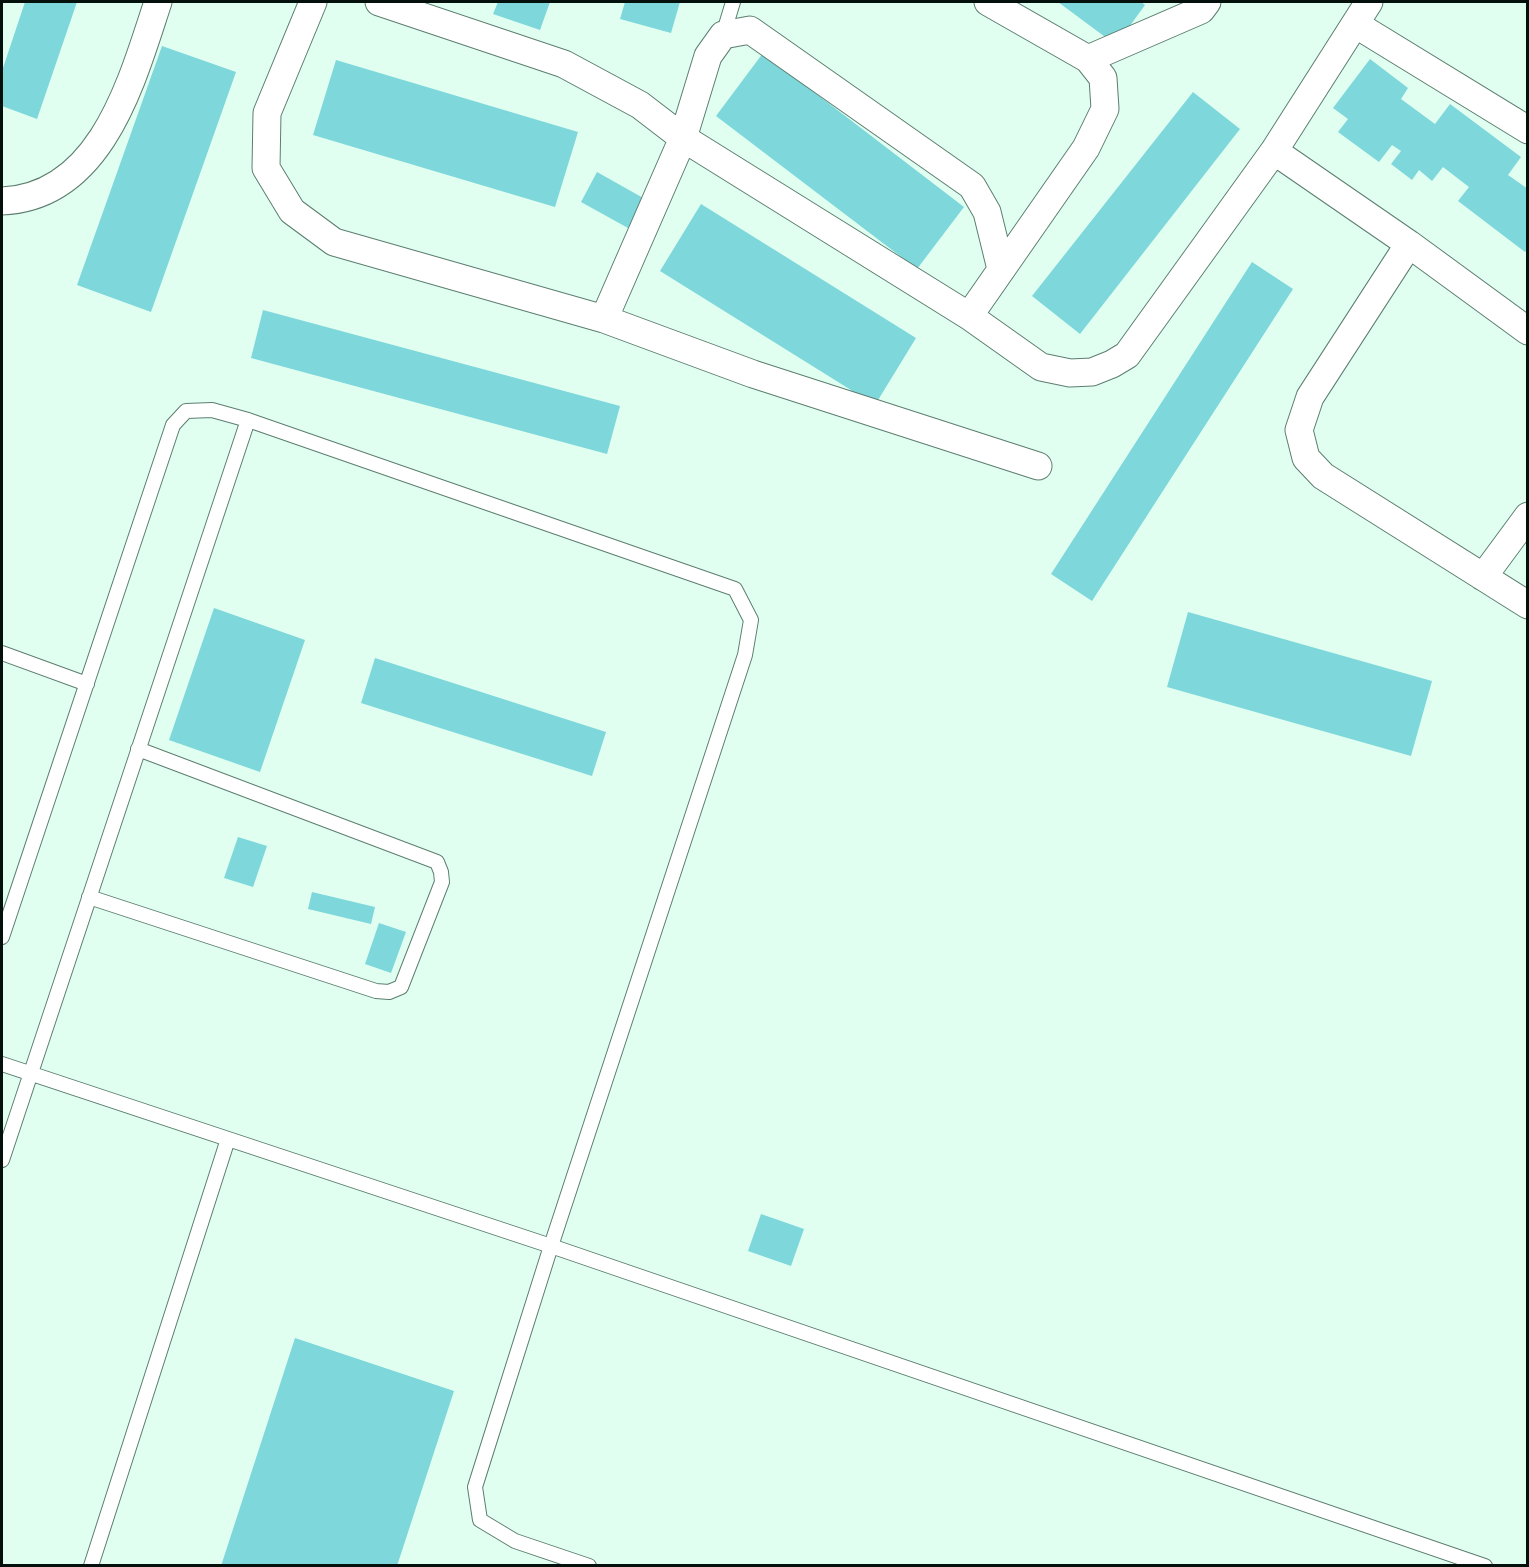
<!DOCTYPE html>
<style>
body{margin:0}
#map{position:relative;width:1529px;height:1567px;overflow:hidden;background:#e0fff1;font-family:"Roboto Condensed",sans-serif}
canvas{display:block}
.frame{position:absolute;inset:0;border:3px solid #04100b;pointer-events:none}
</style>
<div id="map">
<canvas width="1529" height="1567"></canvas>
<div class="frame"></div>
</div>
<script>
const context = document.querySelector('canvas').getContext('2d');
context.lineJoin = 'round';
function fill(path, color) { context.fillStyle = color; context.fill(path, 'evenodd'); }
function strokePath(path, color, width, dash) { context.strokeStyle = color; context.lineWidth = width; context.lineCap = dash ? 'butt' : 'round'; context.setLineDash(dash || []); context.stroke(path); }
fill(new Path2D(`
 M25,2H77L37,119L2,106V71Z
 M498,2H550L540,30L493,14Z
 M625,2H680L671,33L620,19Z
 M1058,2H1141L1145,5L1116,45Z
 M162,46L236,72L151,312L77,285Z
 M763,53L964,207L917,269L716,116Z
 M1370,59L1408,88L1401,99L1435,124L1450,104L1521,157L1508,175L1528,189V248L1525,252L1458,201L1469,187L1443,167L1432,181L1419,170L1412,180L1391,164L1401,151L1392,145L1379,162L1338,132L1348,119L1333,108Z
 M336,60L578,132L555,207L313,135Z
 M1193,92L1240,129L1080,334L1032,296Z
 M597,172L645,199L628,228L581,202Z
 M701,204L916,338L875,405L660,271Z
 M1252,262L1293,289L1092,601L1051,574Z
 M263,310L620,406L607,454L251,358Z
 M214,608L305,640L260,772L169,740Z
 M1188,612L1432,681L1411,756L1167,687Z
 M375,658L606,732L592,776L361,703Z
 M238,837L267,846L253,887L224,878Z
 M312,892L375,907L371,924L308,909Z
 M379,923L406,932L391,973L365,964Z
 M761,1214L804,1229L791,1266L748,1251Z
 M295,1338L454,1391L397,1566H221Z`), '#7ed7da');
const lane = new Path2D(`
 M723,35L733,2
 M2,653L87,684
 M89,897L376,991L389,992L401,987L442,882L441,872L437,862L138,749
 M2,937L173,425L186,411L212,410L248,420L735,589L751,620L745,655L551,1246L475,1487L480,1520L515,1541L589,1566
 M2,1064L551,1246L1485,1566
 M2,1160L248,420
 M91,1566L228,1139`);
const street = new Path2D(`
 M313,2L267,113L266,168L292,211L334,242L604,319L753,374L1038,466
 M379,2L564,64L640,105L683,138L969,316L1041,367L1070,373L1092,372L1112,364L1127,355L1274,151L1369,2
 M1355,24L1528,130
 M1088,59L1201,10L1207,2
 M1274,151L1409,244L1528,331
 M2,201C102,197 132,80 158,2
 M1409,244L1310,397L1299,430L1306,458L1323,476L1528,605
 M969,316L1086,148L1105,109L1103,78L1088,59L988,2
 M604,319L683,138L708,56L723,35L750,30L972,186L987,212L1001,269
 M1483,577L1528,516`);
strokePath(lane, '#5c7e70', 16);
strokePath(street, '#5c7e70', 29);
strokePath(lane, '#fff', 14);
strokePath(street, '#fff', 27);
</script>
